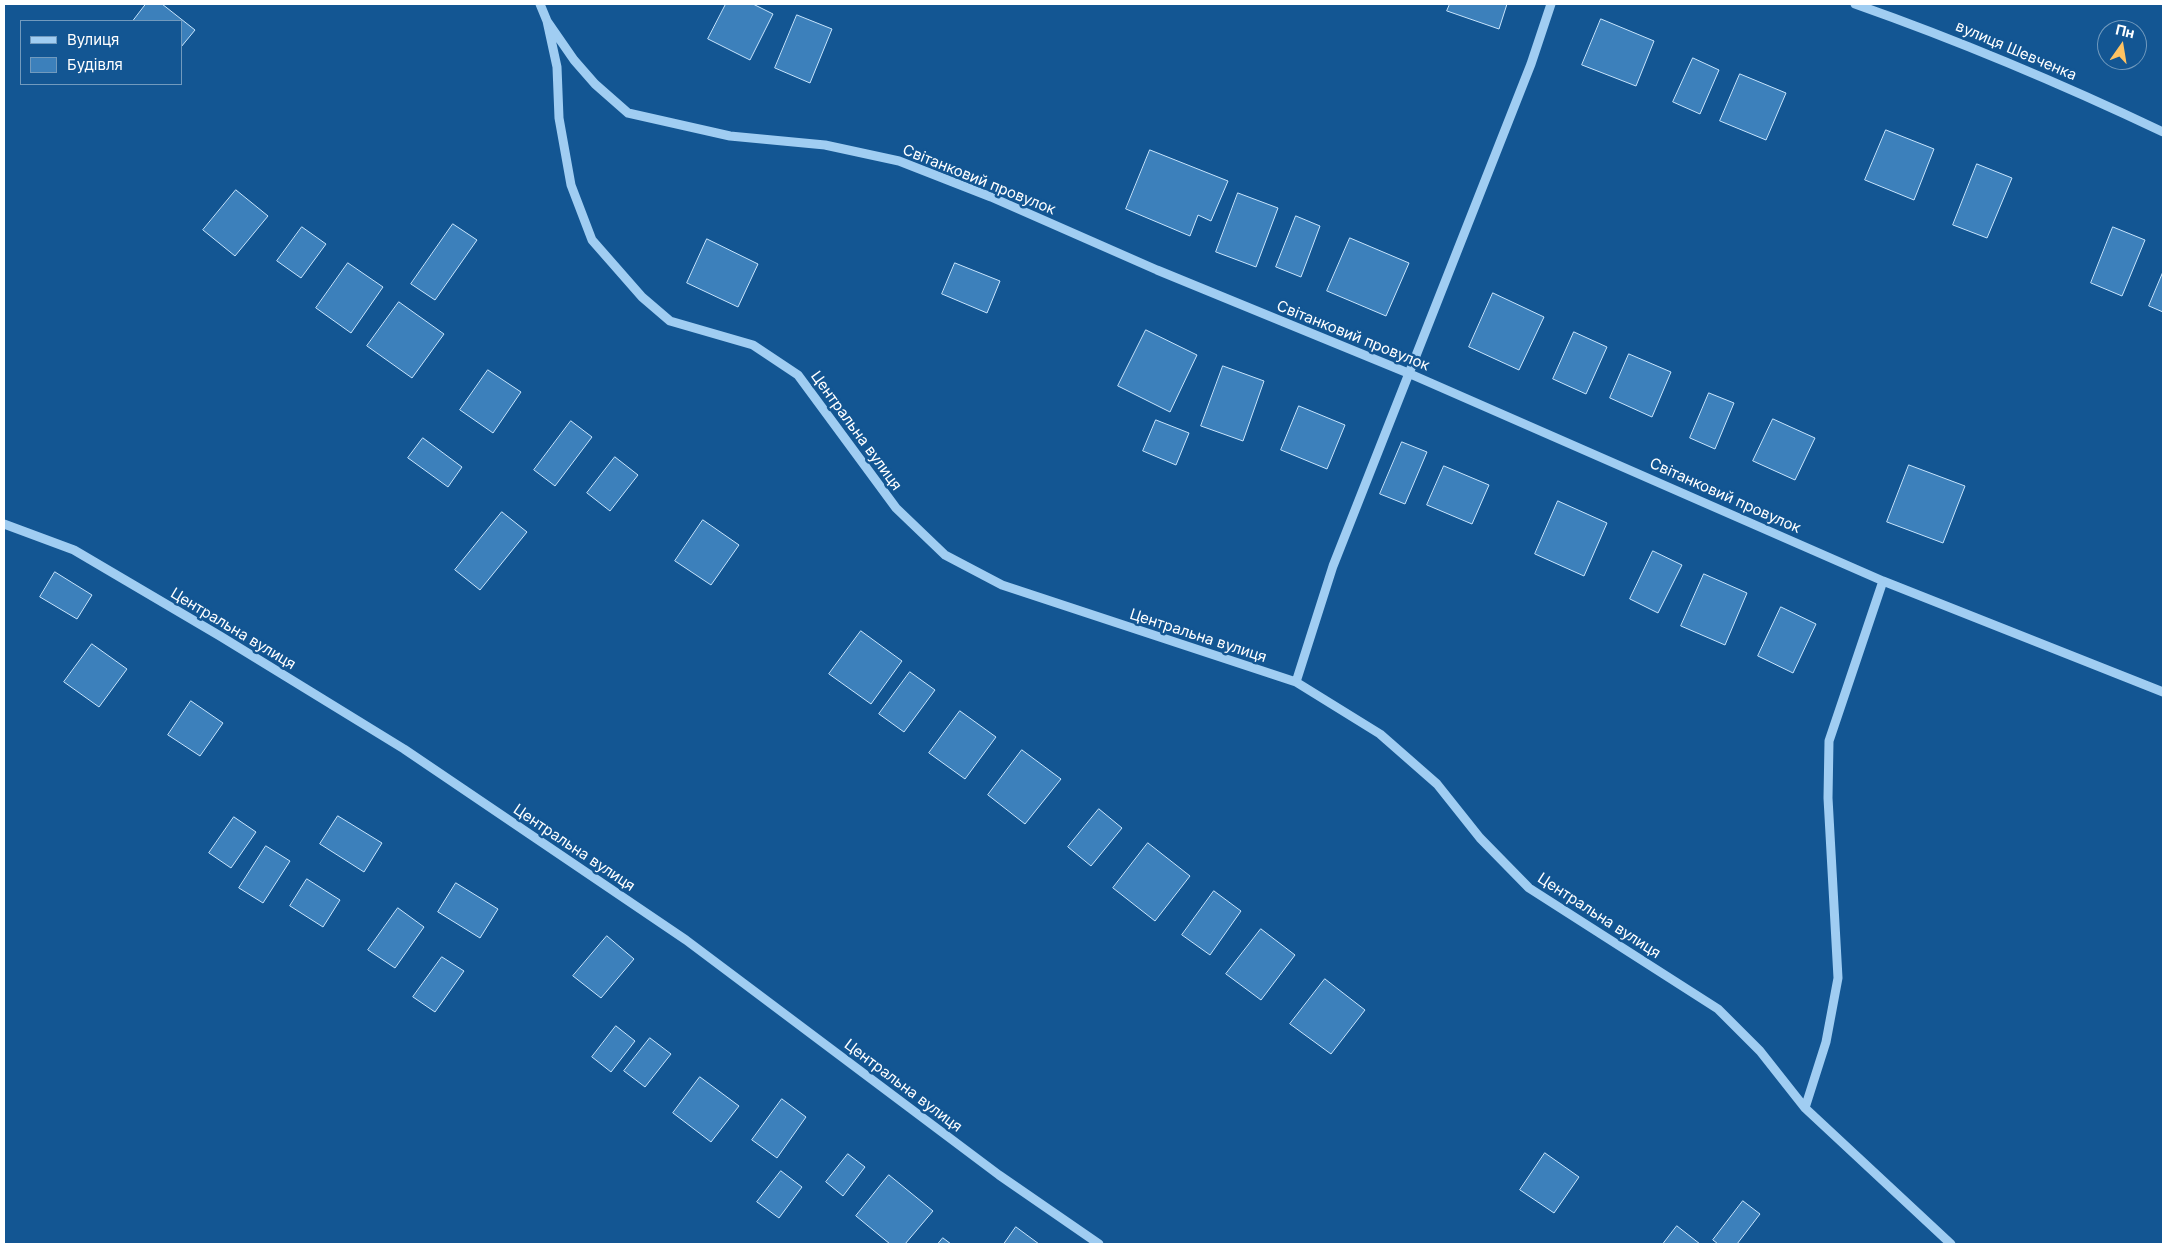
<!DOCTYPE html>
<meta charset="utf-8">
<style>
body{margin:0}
#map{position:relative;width:2167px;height:1248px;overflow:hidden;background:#135693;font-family:Inter,sans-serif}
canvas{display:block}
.frame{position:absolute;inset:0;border:5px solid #fff;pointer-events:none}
.legend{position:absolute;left:20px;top:20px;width:162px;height:65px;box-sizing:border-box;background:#135693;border:1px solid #719abe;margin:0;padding:6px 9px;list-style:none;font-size:15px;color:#fff}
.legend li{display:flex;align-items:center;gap:10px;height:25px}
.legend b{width:25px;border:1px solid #719abe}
.north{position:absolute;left:2097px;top:20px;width:50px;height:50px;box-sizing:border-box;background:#135693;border:1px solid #719abe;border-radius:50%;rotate:13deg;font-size:14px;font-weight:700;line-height:20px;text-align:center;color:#fff}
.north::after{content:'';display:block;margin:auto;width:18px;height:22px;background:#ffc362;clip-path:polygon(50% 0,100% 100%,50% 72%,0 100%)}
</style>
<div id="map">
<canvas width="2167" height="1248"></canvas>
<div class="frame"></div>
<ul class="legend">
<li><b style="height:6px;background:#a0cdf2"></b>Вулиця</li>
<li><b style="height:14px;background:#3c80bb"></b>Будівля</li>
</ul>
<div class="north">Пн</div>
</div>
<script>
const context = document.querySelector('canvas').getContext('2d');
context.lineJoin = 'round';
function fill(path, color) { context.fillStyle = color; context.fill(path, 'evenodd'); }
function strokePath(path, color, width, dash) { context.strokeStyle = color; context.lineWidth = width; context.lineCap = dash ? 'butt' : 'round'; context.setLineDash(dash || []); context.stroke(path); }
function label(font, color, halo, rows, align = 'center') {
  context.font = font + ' Inter,sans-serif'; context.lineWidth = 5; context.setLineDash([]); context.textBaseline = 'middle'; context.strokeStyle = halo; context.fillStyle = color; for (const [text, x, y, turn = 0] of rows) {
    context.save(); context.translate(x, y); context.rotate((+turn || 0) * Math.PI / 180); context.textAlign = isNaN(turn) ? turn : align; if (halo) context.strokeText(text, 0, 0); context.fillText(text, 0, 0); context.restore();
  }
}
const building = new Path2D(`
 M146,4H162L195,30L181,47V21H133Z
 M726,4H753L773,14L750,60L708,39Z
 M1450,4H1507L1499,29L1447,11Z
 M797,15L832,29L810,83L775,68Z
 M1601,19L1654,41L1636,86L1582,65Z
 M1693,58L1719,70L1700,114L1673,102Z
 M1740,74L1786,93L1766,140L1720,121Z
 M1886,130L1934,149L1914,200L1865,180Z
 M1150,150L1228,181L1211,221L1198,215L1190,236L1126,209Z
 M1977,164L2012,178L1987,238L1953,225Z
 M236,190L268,216L235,256L203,230Z
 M1238,193L1278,208L1256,267L1216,252Z
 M1296,216L1320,226L1301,277L1276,267Z
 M453,224L477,240L435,300L411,284Z
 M302,227L326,244L301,278L277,261Z
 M2113,227L2145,240L2122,296L2091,283Z
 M1350,238L1409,263L1386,316L1327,291Z
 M707,239L758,264L738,307L687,283Z
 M348,263L383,287L351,333L316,308Z
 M955,263L1000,281L987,313L942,294Z
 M2163,272V312L2149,306Z
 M1493,293L1544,317L1519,370L1469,347Z
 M399,302L444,334L412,378L367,346Z
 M1146,330L1197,355L1170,412L1118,386Z
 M1574,332L1607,347L1586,394L1553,379Z
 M1629,354L1671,372L1652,417L1610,398Z
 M1223,366L1264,381L1243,441L1201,426Z
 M488,370L521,392L493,433L460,410Z
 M1709,393L1734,403L1715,449L1690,438Z
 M1299,406L1345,425L1327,469L1281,450Z
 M1773,419L1815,438L1795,480L1753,461Z
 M1156,420L1189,433L1176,465L1143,451Z
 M571,421L592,437L555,486L534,470Z
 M423,438L462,467L448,487L408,458Z
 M1402,442L1427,452L1405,504L1380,494Z
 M615,457L638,475L610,511L587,493Z
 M1909,465L1965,486L1943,543L1887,522Z
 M1444,466L1489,485L1472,524L1427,505Z
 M1558,501L1607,523L1584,576L1535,554Z
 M502,512L527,532L480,590L455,570Z
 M703,520L739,545L711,585L675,561Z
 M1653,551L1682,565L1658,613L1630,599Z
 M55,572L92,595L77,619L40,597Z
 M1704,574L1747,593L1725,645L1681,626Z
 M1781,607L1816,624L1793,673L1758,656Z
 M861,631L902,661L871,704L829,674Z
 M92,644L127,669L99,707L64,682Z
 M910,672L935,690L904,732L879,714Z
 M191,701L223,723L200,756L168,735Z
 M960,711L996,737L965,779L929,753Z
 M1022,750L1061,779L1025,824L988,795Z
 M1099,809L1122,828L1091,866L1068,847Z
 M338,816L382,843L364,872L320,844Z
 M234,817L256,832L231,868L209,853Z
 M1148,843L1190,876L1155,921L1113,888Z
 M266,846L290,861L263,903L239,888Z
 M307,879L340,900L323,927L290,906Z
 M456,883L498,909L480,938L438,912Z
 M1214,891L1241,911L1210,955L1182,935Z
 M398,908L424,927L395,968L368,950Z
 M1261,929L1295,955L1261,1000L1226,974Z
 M607,936L634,959L601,998L573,976Z
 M442,957L464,971L435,1012L413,997Z
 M1325,979L1365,1010L1331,1054L1290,1024Z
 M616,1026L635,1041L611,1072L592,1057Z
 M650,1038L671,1054L645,1087L624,1071Z
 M700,1077L739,1106L711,1142L673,1113Z
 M782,1099L806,1117L777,1158L752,1140Z
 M1545,1153L1579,1177L1554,1213L1520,1190Z
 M848,1154L865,1167L843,1196L826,1182Z
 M781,1171L802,1187L779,1218L757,1202Z
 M889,1175L933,1211L905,1244H890L856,1216Z
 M1743,1201L1760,1214L1737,1244H1718L1713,1240Z
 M1677,1226L1700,1244H1663Z
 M1016,1227L1039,1244H1004Z
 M943,1238L951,1244H938Z`);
fill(building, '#3c80bb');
strokePath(building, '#c8e5fd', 1);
strokePath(new Path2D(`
 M540,4L547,21L574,60L595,84L628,113L730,136L825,145L899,161L991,197L1157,270L1408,373L1883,581L2163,692
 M1855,4C1960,41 2062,84 2163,132
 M547,21L557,67L559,118L571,185L592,240L642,297L670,321L753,345L798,375L896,508L945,555L1002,585L1296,682L1380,734L1437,784L1480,838L1529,888L1718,1009L1760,1051L1805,1108L1951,1244
 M4,524L74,550L220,636L404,749L686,940L999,1175L1099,1244
 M1296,682L1333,566L1531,64L1551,4
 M1805,1108L1826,1042L1838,978L1828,798L1829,741L1883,581`), '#a0cdf2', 9);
label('15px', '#fff', '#135693', [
 ["вулиця Шевченка",2016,51,23],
 ["Світанковий провулок",979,180,22],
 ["Світанковий провулок",1353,336,22],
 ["Центральна вулиця",856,431,54],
 ["Світанковий провулок",1725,496,24],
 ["Центральна вулиця",233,629,31],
 ["Центральна вулиця",1198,636,18],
 ["Центральна вулиця",574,848,34],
 ["Центральна вулиця",1599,916,33],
 ["Центральна вулиця",903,1086,37]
]);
</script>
